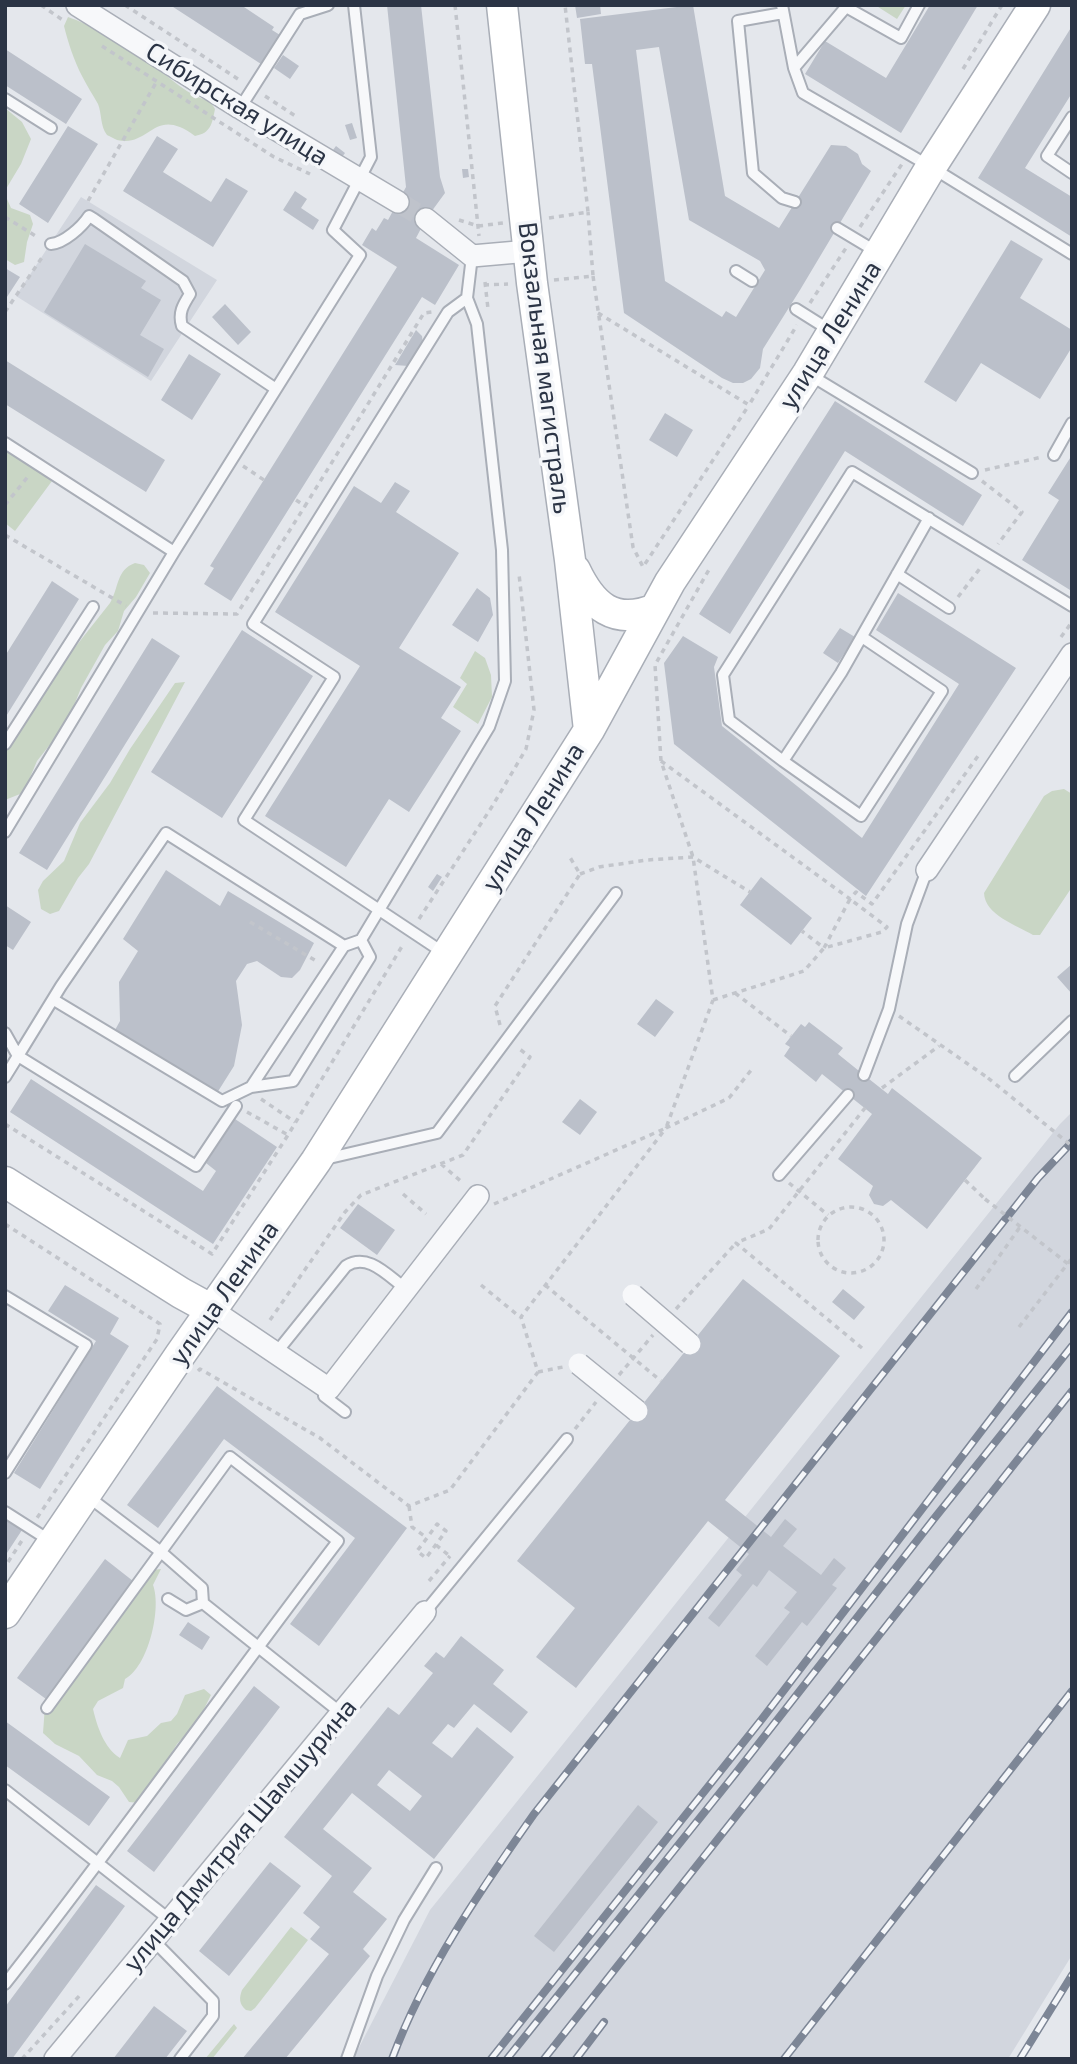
<!DOCTYPE html>
<meta charset="utf-8">
<style>
body{margin:0}
#map{position:relative;width:1077px;height:2064px;overflow:hidden;background:#e4e7ec;font-family:"Exo 2",sans-serif}
canvas{display:block}
.frame{position:absolute;inset:0;border:7px solid #2b3445;pointer-events:none}
</style>
<div id="map">
<canvas width="1077" height="2064"></canvas>
<div class="frame"></div>
</div>
<script>
const context = document.querySelector('canvas').getContext('2d');
context.lineJoin = 'round';
function fill(path, color) { context.fillStyle = color; context.fill(path, 'evenodd'); }
function strokePath(path, color, width, dash) { context.strokeStyle = color; context.lineWidth = width; context.lineCap = dash ? 'butt' : 'round'; context.setLineDash(dash || []); context.stroke(path); }
function label(font, color, halo, rows, align = 'center') {
  context.font = font + ' "Exo 2",sans-serif'; context.lineWidth = 7; context.setLineDash([]); context.textBaseline = 'middle'; context.strokeStyle = halo; context.fillStyle = color; for (const [text, x, y, turn = 0] of rows) {
    context.save(); context.translate(x, y); context.rotate((+turn || 0) * Math.PI / 180); context.textAlign = isNaN(turn) ? turn : align; if (halo) context.strokeText(text, 0, 0); context.fillText(text, 0, 0); context.restore();
  }
}
fill(new Path2D(`
 M81,197L217,280L151,381L16,296Z
 M1072,1112V1955L1008,2059H353L430,1910L1060,1124Z`), '#d2d6de');
fill(new Path2D(`
 M875,5H906L897,19Z
 M68,17C88,24 125,42 142,55C163,71 184,95 210,101L215,109C212,124 211,133 195,136C153,105 151,148 117,140C115,139 109,136 107,135C100,126 102,114 98,104C93,95 87,86 82,76C74,61 68,42 64,26Z
 M5,108L22,122L31,139L21,164L6,189L7,199L11,208L30,215L33,224L27,242L24,262L15,265L5,259Z
 M5,450L52,481L15,531L5,523Z
 M135,563L144,565L150,573L136,597L124,611L118,631L105,645L81,688L67,723L37,761L26,787L20,794L5,800V736L110,603C119,588 116,570 135,563Z
 M475,651L485,658L491,675L492,697L478,724L453,707L467,684L460,678Z
 M185,682L89,864L78,878L59,911L50,914L41,909L38,890L43,881L64,861L80,823L110,783L130,749L175,683Z
 M1064,789L1072,794V887L1040,935H1033C1016,925 985,915 984,893L1044,796L1052,791Z
 M161,1569L153,1585C162,1609 148,1667 125,1679L123,1688L98,1701L93,1709C97,1726 104,1748 120,1758L128,1740L147,1736L161,1723L171,1721L177,1714L185,1695L204,1689L211,1695L196,1725L177,1744L148,1792L139,1803L129,1802L119,1787L112,1781L97,1775L79,1756L55,1744L43,1733L45,1706L152,1570Z
 M291,1927L308,1940L255,2008L251,2011L246,2010C239,2004 239,1998 242,1990Z
 M234,2024L237,2028L212,2059H205Z`), '#c9d6c5');
fill(new Path2D(`
 M170,5H241L274,27L272,30L280,35L261,64Z
 M387,5H421L440,177L445,193L426,219L416,238L459,265L435,305L422,297L231,601L204,584L214,568L210,566L397,267L362,245L372,228L376,231L384,218L388,220L406,187Z
 M575,5H600L601,14L577,18Z
 M693,5L725,196L779,228L831,145L846,146L858,154L862,164L871,171L800,290L763,349L760,368L751,379L743,383H733L722,378L624,313L592,64H585L580,19ZM659,47L689,220L760,261L765,270L736,317L726,311L722,317L665,281L636,50Z
 M930,5H978L901,133L805,74L825,41L886,78Z
 M1072,26V93L1025,168L1072,197V237L978,178Z
 M5,49L82,99L66,124L5,85Z
 M283,55L299,66L290,79L274,68Z
 M352,123L357,138L350,140L345,125Z
 M68,126L98,144L48,223L19,204Z
 M157,136L178,149L163,172L211,202L226,178L248,191L213,247L123,191Z
 M336,146L345,153L342,157L333,150Z
 M462,169H468L469,177L463,178Z
 M295,191L307,199L301,208L319,220L313,230L283,210Z
 M1011,240L1043,259L1020,298L1072,330V347L1040,399L981,363L956,402L924,382Z
 M85,244L146,281L141,288L161,300L140,335L164,349L148,377L44,312Z
 M5,268L20,277L5,300Z
 M225,304L251,332L238,345L212,317Z
 M416,330L422,336L423,344L414,362L408,366L395,365Z
 M189,354L221,374L192,420L161,400Z
 M5,360L165,460L146,492L5,404Z
 M835,401L982,495L963,526L845,451L730,634L699,614Z
 M665,413L693,430L677,457L649,440Z
 M1072,455V587L1070,590L1022,560L1059,500L1048,493Z
 M395,482L410,491L396,512L459,553L399,648L461,687L441,718L461,731L409,812L389,799L346,867L265,816L360,666L275,612L354,486L381,503Z
 M52,581L79,599L5,718V656Z
 M477,588L490,598L493,615L478,642L452,625Z
 M898,593L1016,668L866,896L674,744L664,663L683,636L718,657L714,667L722,726L862,838L959,684L876,630Z
 M840,628L855,637L838,663L823,653Z
 M242,630L313,676L222,818L151,772Z
 M152,638L180,656L47,870L19,853Z
 M166,870L220,906L228,891L314,943L300,970L292,978L281,977L257,961L247,964L236,981L242,1025L234,1066L217,1093L115,1030L120,1021L119,982L138,951L123,939Z
 M437,874L442,877L433,891L428,887Z
 M761,877L812,918L791,945L740,905Z
 M5,905L31,922L13,950L5,945Z
 M1072,964V994L1057,977Z
 M656,999L674,1012L655,1037L637,1024Z
 M809,1022L843,1048L838,1054L864,1075L888,1094L892,1088L982,1158L927,1229L891,1200L883,1206L874,1204L869,1195L873,1186L838,1159L872,1114L822,1074L816,1082L784,1056L790,1047L785,1044L801,1024L805,1027Z
 M31,1079L203,1191L216,1171L206,1163L235,1119L277,1147L213,1244L10,1112Z
 M580,1099L597,1112L580,1135L562,1122Z
 M358,1204L395,1230L377,1255L340,1228Z
 M743,1279L840,1356L725,1500L771,1537L785,1519L797,1529L783,1546L821,1575L834,1558L846,1568L832,1585L837,1588L807,1626L802,1622L767,1666L755,1656L790,1612L784,1608L797,1592L769,1570L757,1587L753,1584L719,1627L708,1618L742,1575L736,1570L749,1554L708,1521L576,1688L536,1657L575,1608L517,1561Z
 M65,1285L119,1318L110,1334L129,1346L40,1489L14,1473L96,1341L48,1311Z
 M843,1289L865,1307L854,1320L832,1302Z
 M217,1386L407,1528L319,1646L290,1624L355,1538L224,1439L158,1528L127,1505Z
 M5,1518L22,1530L5,1556Z
 M105,1559L133,1581L46,1699L17,1678Z
 M188,1622L210,1637L202,1650L179,1635Z
 M461,1636L504,1670L493,1684L528,1712L511,1733L474,1704L454,1728L448,1724L432,1743L452,1758L477,1727L514,1757L434,1859L352,1793L323,1829L372,1868L353,1892L387,1919L363,1949L370,1956L285,2059H242L329,1954L310,1939L320,1927L303,1913L332,1876L284,1837L388,1707L399,1715L433,1673L424,1666L436,1652L444,1658ZM389,1770L422,1796L410,1811L377,1785Z
 M254,1686L280,1707L154,1872L127,1851Z
 M5,1721L110,1797L89,1826L5,1765Z
 M638,1805L658,1822L554,1952L534,1936Z
 M270,1862L301,1886L229,1976L199,1951Z
 M96,1885L125,1906L12,2059H6L5,2007Z
 M154,2006L187,2031L165,2059H113Z`), '#bbc0ca');
strokePath(new Path2D(`
 M398,202L426,219`), '#bfc3cb', 21, [21, 10]);
const lane = new Path2D(`
 M782,5L794,68L803,93L931,167L1072,254
 M783,13L738,21L753,173L782,198L795,202
 M794,68L846,7L901,38L919,5
 M5,99L51,128
 M240,108L300,14L328,5
 M1072,117L1047,156L1072,173
 M837,228L877,252
 M51,244C64,243 82,227 89,216L94,219L183,281L190,294C183,305 178,313 182,326L276,389
 M736,271L752,281
 M796,309L831,331
 M810,375L972,473
 M5,443L174,552
 M1054,455L1072,423
 M897,574L949,608
 M862,637L942,691L861,816L783,761L841,673L929,518
 M5,744L93,607
 M783,761L729,720L723,675L852,472L1072,606
 M5,832L174,552L360,255L333,230L371,157L354,5
 M444,953L244,820L334,677L253,624L448,312L467,298L472,256
 M54,1000L222,1101L251,1087L293,1081L370,957L361,940L489,727L505,681L502,550L477,324L467,298
 M5,1033L18,1056L5,1077
 M864,1075L889,1009L907,924L927,870
 M1015,1076L1072,1021
 M251,1087L344,946L361,940
 M236,1106L196,1166L18,1056L61,986L166,833L344,946
 M325,1159L437,1133L616,893
 M779,1175L848,1095
 M5,1296L86,1345L5,1473
 M276,1353L346,1266C368,1252 388,1276 406,1289
 M328,1391L324,1396L345,1412
 M86,1495L161,1552L202,1588L203,1603
 M5,1512L52,1542
 M168,1599L186,1610L203,1603L341,1713
 M425,1612L567,1439
 M5,1790L170,1920
 M153,1940L213,2001V2016L180,2059
 M5,1984C119,1839 226,1688 338,1541L230,1457L47,1708
 M347,2059L377,1976L404,1920L436,1868`);
const street = new Path2D(`
 M77,5L240,108L398,202
 M426,219L472,256L529,251
 M927,870L1072,654
 M212,1310L329,1389L478,1196
 M55,2059L425,1612`);
const secondary = new Path2D(`
 M502,5L532,283L570,560L589,730
 M575,570C592,606 614,626 655,609
 M5,1182L181,1293L212,1310
 M5,1613L180,1355L316,1161L589,730L670,582L808,373L931,167L1035,5`);
strokePath(lane, '#a9aeb7', 14);
strokePath(street, '#a9aeb7', 24);
strokePath(secondary, '#a9aeb7', 33);
strokePath(new Path2D(`
 M41,5L64,21
 M125,5L241,81
 M455,5L479,236
 M102,46L274,157L310,174
 M963,69L1002,5
 M265,96L297,117
 M88,201L157,81
 M5,217L39,238
 M549,218L588,212L565,5
 M459,220L478,226L503,223
 M860,227L902,164
 M593,276L633,547L643,567L749,405
 M554,280L593,276L588,212
 M485,282L488,309
 M484,285L508,284
 M810,303L846,248
 M5,312L43,256
 M598,313L749,405L797,325
 M243,466L264,480
 M985,470L1042,457
 M982,481L1022,512L998,544
 M296,500L305,506L424,313L432,312
 M5,505L30,474
 M5,535L126,606
 M958,597L981,567
 M153,613L237,614L305,506
 M1061,637L1072,622
 M661,761L850,899L856,892L872,904L978,756
 M580,874L599,867L647,860L693,857L750,892
 M419,919L493,805L526,749L534,710L519,574
 M250,922L318,962
 M735,993L791,1036
 M713,1000L804,971L824,948L882,932L887,927L850,899L824,948L802,931
 M899,1016L988,1078
 M500,1025L495,1006L580,874L568,854
 M882,1088L939,1046
 M261,1099L295,1122
 M247,1112L288,1135
 M5,1124L212,1254L288,1135L404,943
 M441,1164L463,1183
 M965,1180L985,1199
 M789,1183L828,1215
 M403,1194L426,1214
 M494,1204L666,1128L713,1000L693,857L661,761L655,665L711,566
 M818 1240a33 33 0 1 1 66 0a33 33 0 1 1-66 0Z
 M5,1224L160,1324L157,1339L37,1518
 M481,1285L520,1317
 M545,1285L661,1381
 M976,1289L1020,1227
 M676,1309L736,1243
 M270,1320L345,1212L361,1195L463,1155L530,1057L517,1047
 M1019,1327L1072,1258
 M862,1348L736,1243L769,1229L865,1108
 M198,1371L200,1369L320,1438L409,1506L450,1490L538,1372L521,1317L666,1128L729,1098L752,1069
 M538,1372L563,1367
 M619,1375L653,1335
 M575,1429L596,1402
 M409,1506L412,1527L427,1538L417,1551L426,1558L446,1531L437,1524L427,1538
 M436,1545L451,1557
 M8,1562L23,1539
 M429,1581L450,1556
 M22,2059L81,1994`), '#c2c5cb', 3.5, [5, 5]);
strokePath(lane, '#f7f8fa', 10);
strokePath(street, '#f7f8fa', 21);
strokePath(secondary, '#fff', 30);
const rail = new Path2D(`
 M392,2059C425,1970 480,1891 534,1814L1038,1178L1072,1142
 M491,2059L762,1719L1072,1312
 M507,2059L735,1774L933,1520L1072,1346
 M544,2059L1072,1391
 M576,2059L604,2022
 M784,2059L1072,1691
 M1020,2059L1072,1975`);
strokePath(rail, '#7d8696', 8);
strokePath(rail, '#f4f6f9', 5, [16]);
const streetBridge = new Path2D(`
 M633,1295L690,1344
 M579,1364L637,1411`);
strokePath(streetBridge, '#a9aeb7', 24, []);
strokePath(new Path2D(`
 M988,1078L1072,1146
 M985,1199L1072,1267`), '#c2c5cb', 3.5, [5, 5]);
strokePath(streetBridge, '#f7f8fa', 21);
label('26px', '#2b3445', '#f4f6f9', [
 ["Сибирская улица",237,104,32],
 ["улица Ленина",830,335,-58],
 ["Вокзальная магистраль",545,368,83],
 ["улица Ленина",533,817,-58],
 ["улица Ленина",224,1293,-55],
 ["улица Дмитрия Шамшурина",240,1835,-50]
]);
</script>
